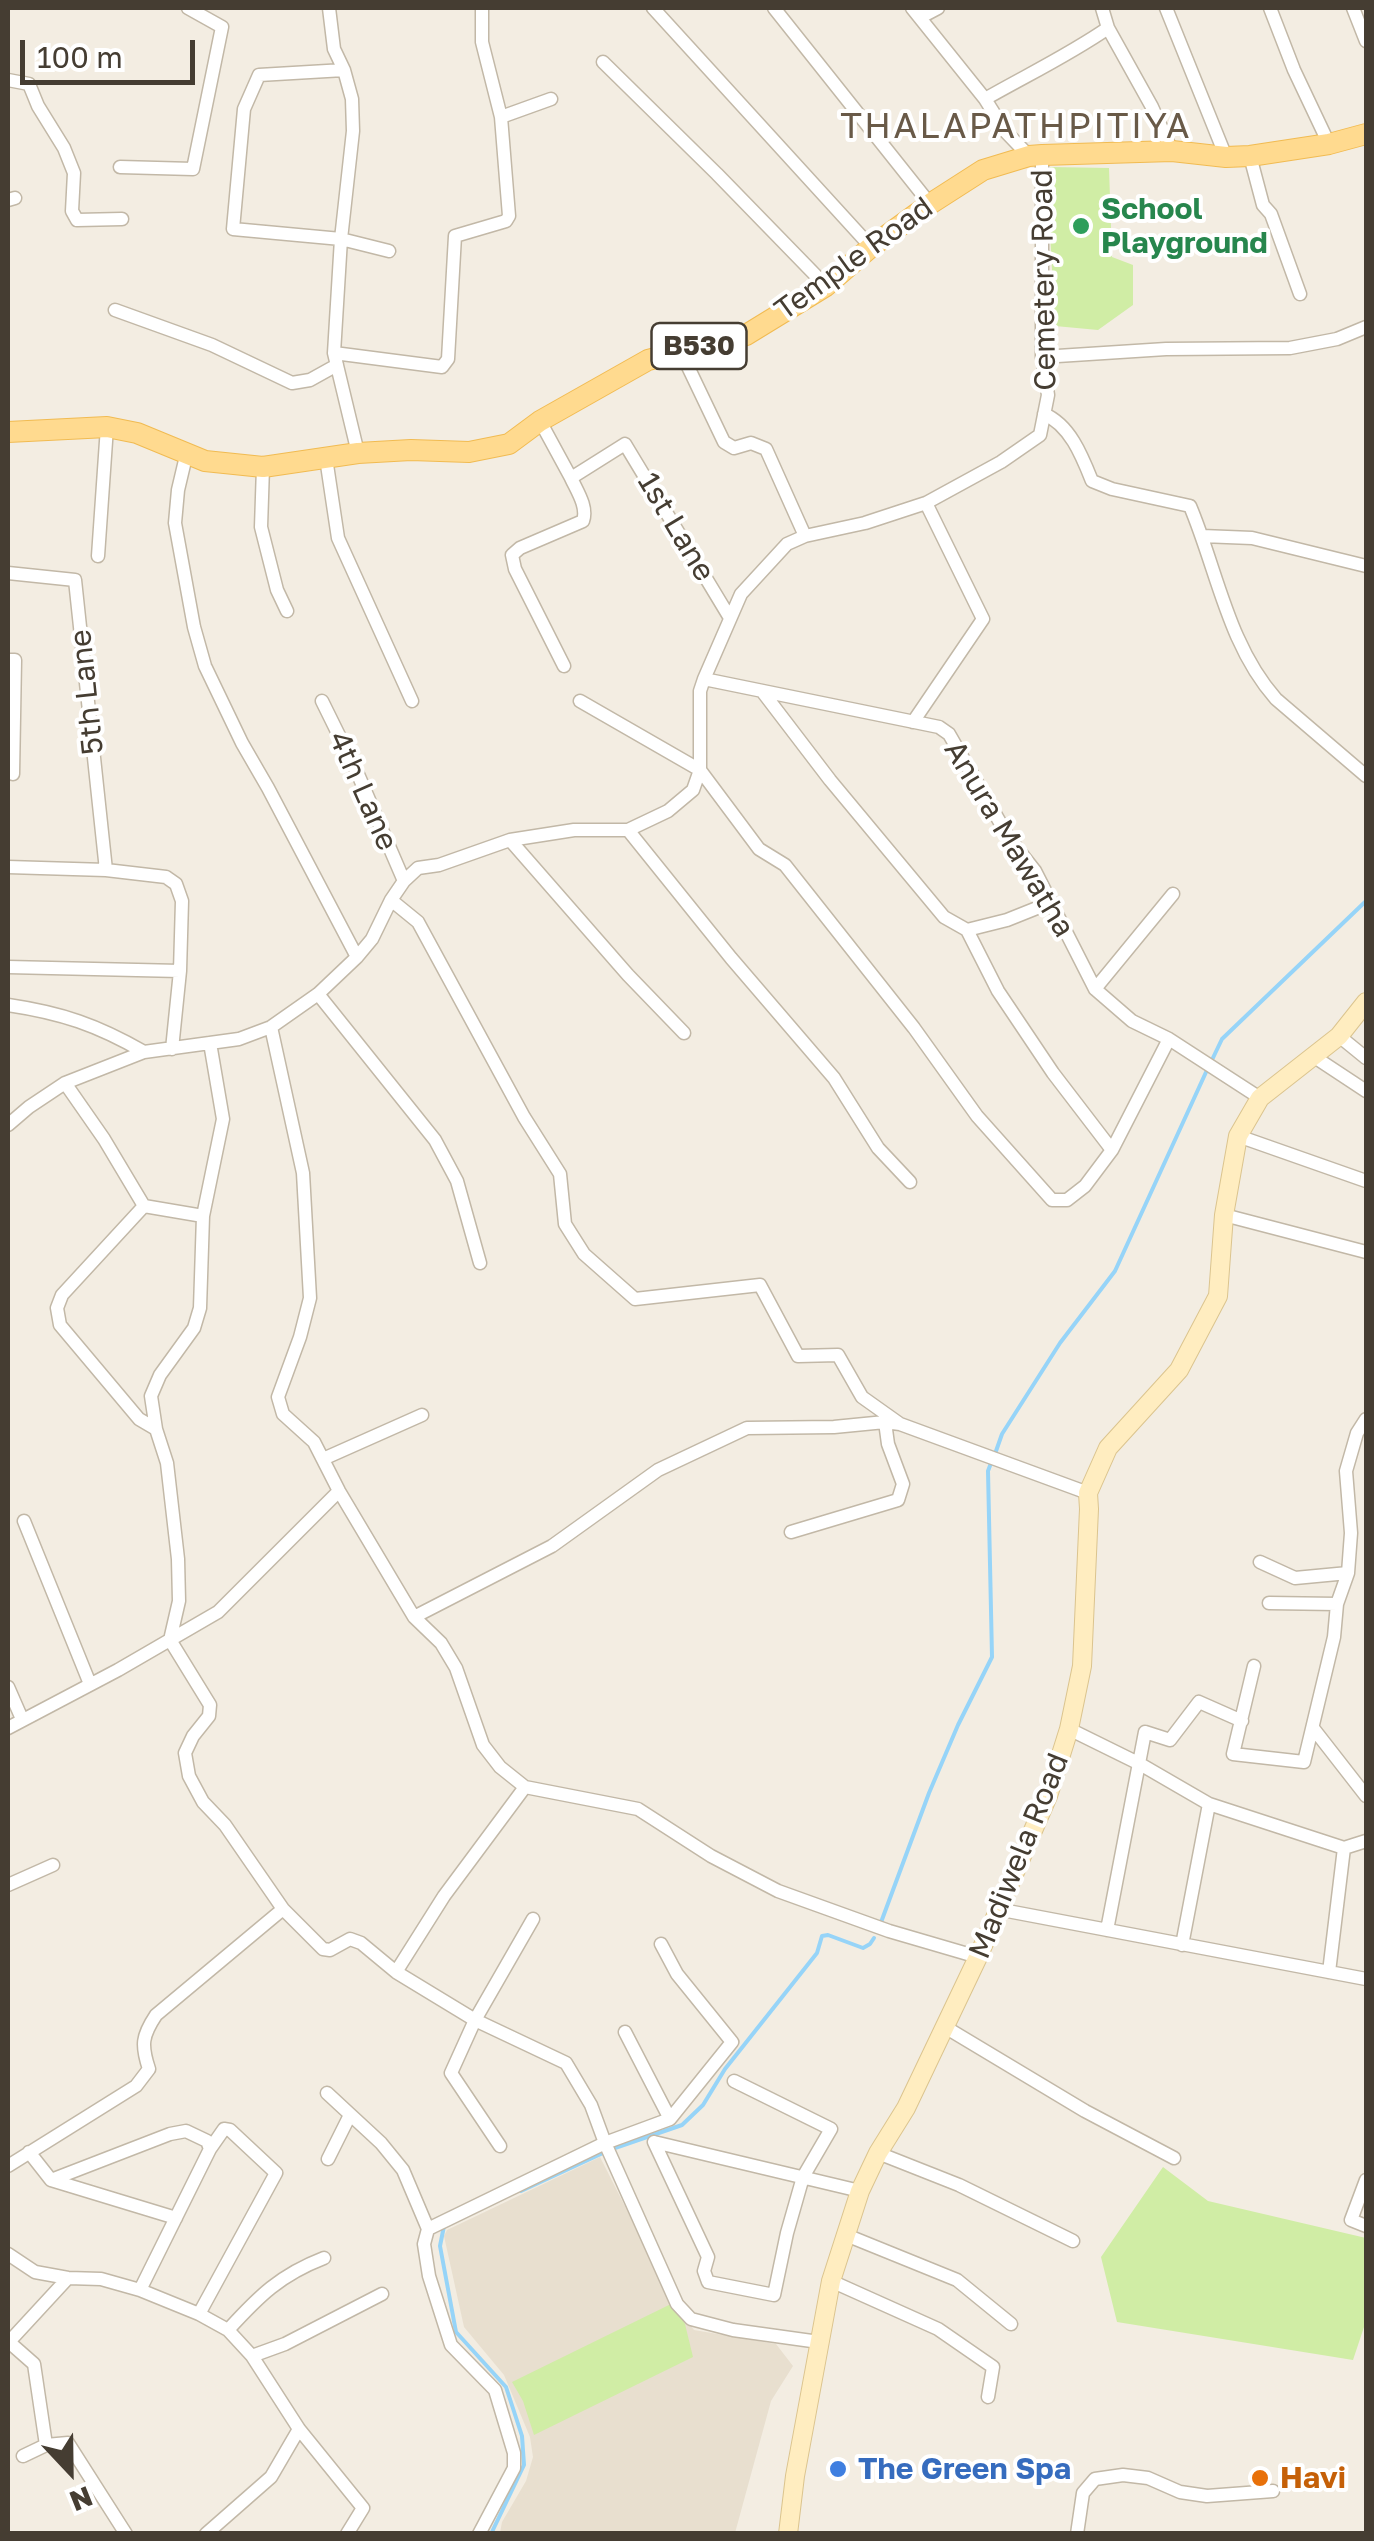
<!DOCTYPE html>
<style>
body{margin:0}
#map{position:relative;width:1374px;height:2541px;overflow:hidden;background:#f3ede2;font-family:"Golos Text",sans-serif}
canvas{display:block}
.frame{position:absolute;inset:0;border:10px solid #453d32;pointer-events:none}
.north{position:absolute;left:20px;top:2421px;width:100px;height:100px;-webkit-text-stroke:8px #fff;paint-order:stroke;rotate:158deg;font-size:28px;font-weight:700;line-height:40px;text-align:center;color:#453d32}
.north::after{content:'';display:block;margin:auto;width:35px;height:45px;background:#453d32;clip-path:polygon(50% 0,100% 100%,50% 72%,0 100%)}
.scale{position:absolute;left:20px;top:40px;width:175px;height:45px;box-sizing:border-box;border:5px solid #453d32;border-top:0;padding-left:12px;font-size:30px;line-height:35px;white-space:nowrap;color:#453d32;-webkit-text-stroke:8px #fff;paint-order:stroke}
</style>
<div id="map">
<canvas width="1374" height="2541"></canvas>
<div class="frame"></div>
<div class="north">N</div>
<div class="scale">100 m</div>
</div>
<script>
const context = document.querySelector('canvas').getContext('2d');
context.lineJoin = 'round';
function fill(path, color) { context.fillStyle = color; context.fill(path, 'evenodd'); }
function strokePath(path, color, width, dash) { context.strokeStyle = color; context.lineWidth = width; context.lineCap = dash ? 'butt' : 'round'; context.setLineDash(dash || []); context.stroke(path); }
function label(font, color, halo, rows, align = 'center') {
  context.font = font + ' "Golos Text",sans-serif'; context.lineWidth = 8; context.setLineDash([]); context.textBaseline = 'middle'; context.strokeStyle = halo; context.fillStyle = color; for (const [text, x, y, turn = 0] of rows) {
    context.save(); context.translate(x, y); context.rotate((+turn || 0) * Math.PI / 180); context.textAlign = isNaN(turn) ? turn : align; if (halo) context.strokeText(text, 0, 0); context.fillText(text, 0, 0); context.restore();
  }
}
fill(new Path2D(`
 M600,2157L673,2301L694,2330L776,2344L793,2366L771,2401L735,2533H500L502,2522L526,2481L533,2457L530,2437L504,2375L464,2327L444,2236L447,2230Z`), '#e8dfcf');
fill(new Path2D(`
 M1050,167L1109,168L1112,257L1133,265V305L1098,330L1055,326L1048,194Z
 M1163,2167L1208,2201L1366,2238V2321L1353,2360L1117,2322L1101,2257Z
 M673,2303L685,2324L693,2357L534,2435L523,2401L512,2382Z`), '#d0eda5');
strokePath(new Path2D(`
 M1211,1062L1222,1039L1366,901
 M995,1454L1002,1434L1060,1343L1115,1271L1207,1070
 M880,1925L929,1793L958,1725L992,1657L988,1471L991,1463
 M612,2149L682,2125L703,2105L725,2069L817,1953L822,1936L828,1935L863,1948L870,1944L874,1938
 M521,2191L603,2153
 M444,2226L440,2246L456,2332L506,2387L522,2436L524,2465L491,2534`), '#96d4f8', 4);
const street = new Path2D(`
 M329,8L334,49L344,70L352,99L353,131L341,239L334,353L358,453
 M653,8L871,247
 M774,8L930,204
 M912,8L985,99L1005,131L1029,156
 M1166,8L1226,157
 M1270,8L1294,70L1329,144
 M1353,8L1366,41
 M921,17L938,8
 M1108,28L1152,107L1172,151
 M603,62L717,174L826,286
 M344,70L259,75L244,109L233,229L341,239L389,251
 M8,80L29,84L38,106L64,148L74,173L72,211L77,220L122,219
 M985,99C1027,75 1069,55 1108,28L1102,8
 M501,117L551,99
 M1250,156L1263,205L1271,214L1300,294
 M120,167L193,169L222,27L188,8
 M8,200L15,198
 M115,310L212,345L292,383L310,380L337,365
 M680,350L724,442L734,448L751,443L766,449L805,536
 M334,353L442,367L448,359L455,236L506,221L509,216L501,117L482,42V8
 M1042,357L1166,349L1290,348L1337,339L1366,327
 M1044,414C1070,425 1082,456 1092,481L1112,489L1190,506C1217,570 1228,645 1276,699L1366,776
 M540,421L571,478L625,444L730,618
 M187,452L178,490L175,523L194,627L205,666L242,743L268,788L357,957
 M326,458L338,538L412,701
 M263,467L261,527L277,590L287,611
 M1202,536L1252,538L1366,566
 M98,556L107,427
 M8,573L75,580L106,870
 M8,660H15L13,774
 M564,666L515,569L512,555L520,548L583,521C588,507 577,491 571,478
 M704,679L939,727L949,734L1009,838L1035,871L1095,989L1132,1021L1169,1039L1260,1098
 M762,691L830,780L944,917L967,930L998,991L1053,1073L1112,1150L1169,1039
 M322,701L357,772L404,881
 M580,701L700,770L759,849L785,865L914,1028L977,1116L1052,1200H1067L1085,1186L1112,1150
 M913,722L983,619L926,503
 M628,830L731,958L834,1078L878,1148L910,1182
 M510,840L628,975L684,1033
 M8,867L106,870L166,877L176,884L182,901L180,971L172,1049
 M391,900L418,922L524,1117L560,1174L565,1224L584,1254L635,1299L760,1285L798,1356L838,1355L862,1397L900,1424
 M967,930L1007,920L1052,902
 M8,967L180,971
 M1095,989L1173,894
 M318,994L435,1140L457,1181L480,1263
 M8,1005C62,1013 97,1025 144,1052
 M271,1027L303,1173L310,1298L300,1337L278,1397L283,1414L314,1442L339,1491L414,1617L441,1643L456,1668L483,1745L500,1767L525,1787L638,1809L711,1856L778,1891L889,1931L978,1957
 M1339,1036L1366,1058
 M210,1043L223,1119L203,1216L200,1308L194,1328L160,1375L151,1396L156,1429L167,1463L178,1559L179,1601L170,1640L210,1705L209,1716L193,1736L185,1753L189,1776L203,1802L225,1825L283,1909L323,1949L330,1950L350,1939L361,1943L396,1972L475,2020L566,2063L591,2105L605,2143L677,2304L691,2319L733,2330L819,2342
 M1313,1056L1366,1091
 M65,1083L104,1139L144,1206L203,1216
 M8,1125L29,1107L65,1083L144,1052L239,1039L271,1027L318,994L357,957L372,939L391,900L404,881L418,868L439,865L510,840L574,830H628L668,811L693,790L700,770V691L704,679L741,594L787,544L805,536L865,523L926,503L1001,462L1040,435L1048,395L1042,357V155
 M1238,1136L1366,1181
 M144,1206L62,1295L57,1308L60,1325L139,1419L156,1429
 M1224,1215L1366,1252
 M323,1459L422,1415
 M24,1521L90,1684
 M791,1532L898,1500L903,1484L888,1444L885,1422
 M1260,1562L1295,1578L1348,1573
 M1269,1603L1337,1604
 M414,1617L552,1546L658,1470L747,1428L834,1427L885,1422L900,1424L1088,1493
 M1254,1666L1233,1754L1304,1762L1334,1637L1337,1604L1348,1573L1351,1533L1346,1471L1357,1433L1366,1419
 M8,1687L22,1719
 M8,1728L118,1670L218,1612L339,1491
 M1313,1728L1366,1796
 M1069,1729L1140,1764L1209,1804L1344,1848L1366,1841
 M8,1885L53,1865
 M997,1909L1366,1979
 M1107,1930L1145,1732L1170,1740L1199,1702L1242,1721
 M1182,1945L1209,1804
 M396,1972L444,1896L525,1787
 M1329,1972L1344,1848
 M945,2027L1085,2111L1174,2158
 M625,2032L670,2119
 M327,2093L381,2143L403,2170L428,2229L424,2244L429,2276L451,2345L495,2390L514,2453V2468L479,2534
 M654,2142L708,2257L704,2271L708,2282L774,2295L787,2233L803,2177L831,2129L734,2081
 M654,2142L860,2191
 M500,2146L451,2073L475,2020L533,1919
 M29,2152L51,2180L176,2218
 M878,2153L959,2185L1073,2241
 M328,2159L350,2115
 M8,2166L136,2086L149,2069C141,2045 142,2036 156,2015L283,1909
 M51,2180L170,2134L186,2131L207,2141L210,2149L140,2290
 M1366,2180L1351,2220L1366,2226
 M428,2229L605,2143L670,2119L732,2042L677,1974L661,1944
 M846,2235L957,2280L1011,2324
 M8,2254L35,2272L68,2278L101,2279L140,2290L199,2314L228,2330L252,2356L299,2429L363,2508L347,2534
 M831,2281L938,2329L993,2367L988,2397
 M199,2314L276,2173L230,2130L224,2129L210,2149
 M228,2330C259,2296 280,2275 324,2258
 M9,2342L34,2364L46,2445
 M8,2343L68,2278
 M252,2356L285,2344L382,2294
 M23,2456L46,2445L68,2443L126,2534
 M206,2534L271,2477L299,2429
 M1077,2534L1083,2493L1095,2479L1123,2475L1148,2478L1180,2492L1207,2496L1273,2491`);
const secondary = new Path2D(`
 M788,2534L795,2476L831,2281L860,2191L878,2153L906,2108L978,1957L1048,1796L1069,1729L1082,1666L1089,1509L1088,1493L1108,1448L1179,1370L1218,1296L1224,1215L1238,1136L1260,1098L1339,1036L1366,1002`);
const primary = new Path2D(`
 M8,432L107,427L137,433L205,461L263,467L358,453L411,450L469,452L509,444L540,421L648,360L746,335L826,286L871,247L930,204L983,170L1029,156L1042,155L1172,151L1226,157L1250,156L1329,144L1366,134`);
strokePath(street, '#c2b8a7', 15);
strokePath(secondary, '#dbc48e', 20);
strokePath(primary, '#f1bb52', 22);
strokePath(street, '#fff', 12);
strokePath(secondary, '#ffedc0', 18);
strokePath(primary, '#ffda8f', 20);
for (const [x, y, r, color] of [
 [1081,226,10,"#2e9e5b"],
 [838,2469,10,"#3f7fe0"],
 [1260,2478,10,"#e8710a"]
]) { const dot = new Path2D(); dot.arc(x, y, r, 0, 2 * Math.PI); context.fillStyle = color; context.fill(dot); strokePath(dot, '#fff', 4); }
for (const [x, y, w] of [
 [699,346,95]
]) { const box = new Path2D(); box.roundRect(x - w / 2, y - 23, w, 46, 8); context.fillStyle = '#fff'; context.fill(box); strokePath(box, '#453d32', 2.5); }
label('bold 28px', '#453d32', null, [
 ["B530",699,346]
]);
label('bold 30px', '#27864d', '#fff', [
 ["School",1101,209],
 ["Playground",1101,243]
], 'left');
label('30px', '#453d32', '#fff', [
 ["Temple Road",854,259,-36],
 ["Cemetery Road",1044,280,-91],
 ["1st Lane",676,527,59],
 ["5th Lane",87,692,-96],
 ["4th Lane",363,791,66],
 ["Anura Mawatha",1009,839,59],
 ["Madiwela Road",1019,1856,-68]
]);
label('bold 30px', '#366cbe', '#fff', [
 ["The Green Spa",858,2469]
], 'left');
label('bold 30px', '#c56008', '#fff', [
 ["Havi",1280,2478]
], 'left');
context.letterSpacing = '2.5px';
label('35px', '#695a48', '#fff', [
 ["THALAPATHPITIYA",1016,127]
]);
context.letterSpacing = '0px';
</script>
